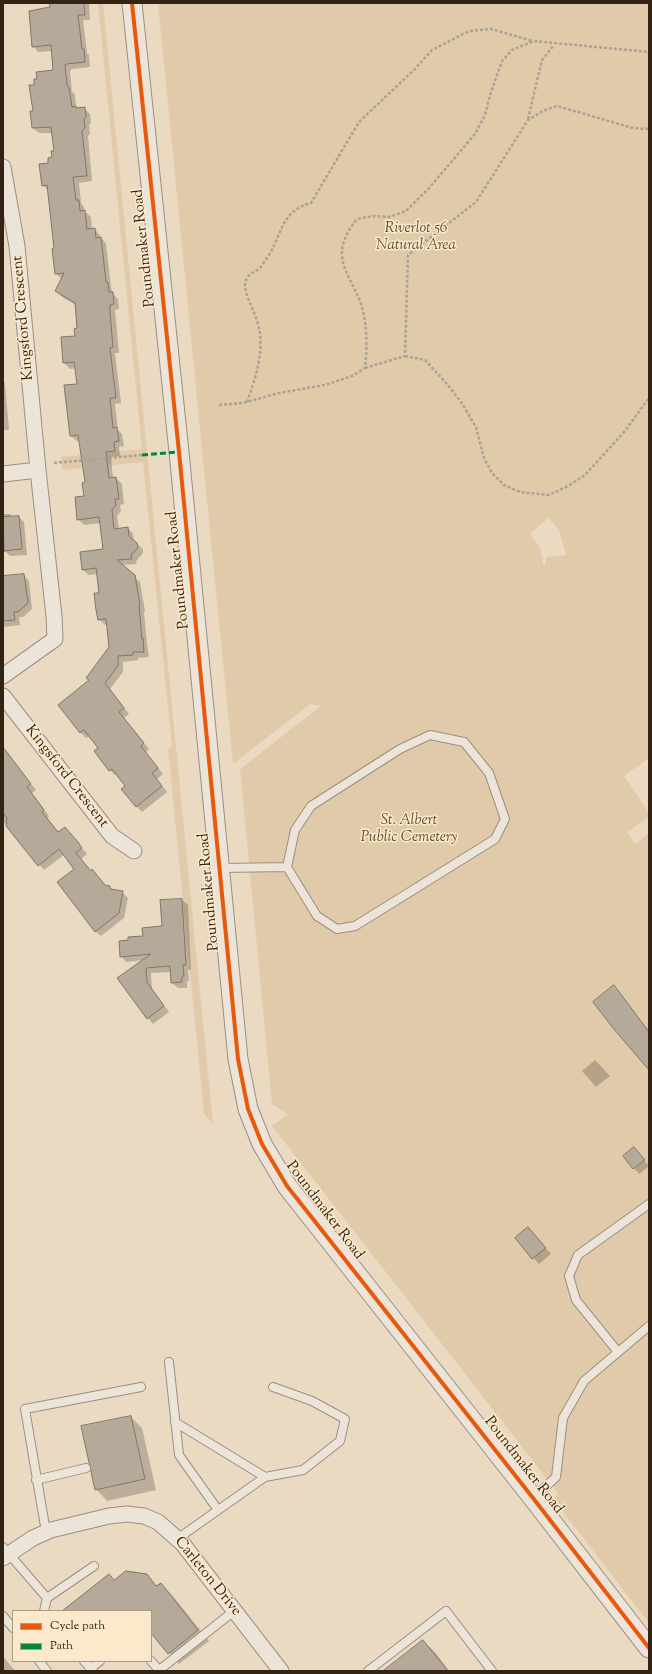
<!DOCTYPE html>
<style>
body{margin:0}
#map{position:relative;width:652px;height:1674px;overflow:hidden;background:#eadac2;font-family:"Sorts Mill Goudy",serif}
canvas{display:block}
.frame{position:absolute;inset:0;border:4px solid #332315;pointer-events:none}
.legend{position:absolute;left:12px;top:1610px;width:140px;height:52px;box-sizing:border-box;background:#fce9cc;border:1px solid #ac9a83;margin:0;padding:5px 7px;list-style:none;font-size:12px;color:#332315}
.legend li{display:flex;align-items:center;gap:8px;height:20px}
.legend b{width:20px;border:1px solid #ac9a83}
</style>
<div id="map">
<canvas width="652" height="1674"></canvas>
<div class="frame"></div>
<ul class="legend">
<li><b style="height:5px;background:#e8590c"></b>Cycle path</li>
<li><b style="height:5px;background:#00873e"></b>Path</li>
</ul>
</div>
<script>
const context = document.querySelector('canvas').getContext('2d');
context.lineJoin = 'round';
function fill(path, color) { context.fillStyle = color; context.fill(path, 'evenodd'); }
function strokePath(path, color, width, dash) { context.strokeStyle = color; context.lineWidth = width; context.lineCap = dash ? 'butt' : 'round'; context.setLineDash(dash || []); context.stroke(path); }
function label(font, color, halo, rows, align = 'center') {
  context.font = font + ' "Sorts Mill Goudy",serif'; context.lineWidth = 3; context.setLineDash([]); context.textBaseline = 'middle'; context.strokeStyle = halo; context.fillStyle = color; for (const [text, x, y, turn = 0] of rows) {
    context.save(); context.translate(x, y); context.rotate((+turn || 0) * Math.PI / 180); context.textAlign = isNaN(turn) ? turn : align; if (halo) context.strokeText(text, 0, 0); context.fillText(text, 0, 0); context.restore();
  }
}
fill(new Path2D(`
 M98,3H103L213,1124L204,1114L168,748L172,747L143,462L62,470L61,457L142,449Z
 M158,3H649V758L624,776L649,813V817L627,832L635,844L649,833V1623L554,1500L558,1493L272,1126L288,1114L272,1104L240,769L321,706L310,704L233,764ZM549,518L559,530L566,555L547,557L544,567L540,548L530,533Z`), '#e1caaa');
fill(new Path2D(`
 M50,3H89L90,20H83L87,53L89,55L90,67L72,69L70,71L72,92L75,94L76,108H84L90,114L91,123L89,125L90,134L88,136L92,181L79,183L81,203L84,207V211L91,217L92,230L95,229L106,244L111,287L113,294L118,299L119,309L115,310L119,353H115L121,403L115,404L118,430L122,434L124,446L119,447L120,456L111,457L113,479L116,478L122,484L124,504L120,505L121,511L117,516L119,529L128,528L133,534L134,541L143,549V553L136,561L137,564L122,565L140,582L145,611L144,612L147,644L149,657L138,658V660L123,662V672L110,689L129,714L124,718L149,749L146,752L163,774L157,779L167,792L142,812L136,806L126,786L117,774L115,775L110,770L99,748L90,736L86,738L81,733L59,705L90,681L110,647L108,624L105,625L99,619L100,594L98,574L89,575L83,570L104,550L101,523L84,525L78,519L85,497L86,483L80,441H77L71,436L78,385L76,368L70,369L64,363L62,338L76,337L78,329L76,305L62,297L56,291L62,279L56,274L55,249L49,191L43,185L49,164L55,152L53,133H39L33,128L36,86L54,71L52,51L38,52L33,46L51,8Z
 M3,382L5,383L9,430H3Z
 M3,514H10L13,517H19L24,522L27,555L10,556L6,552H3Z
 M24,575L29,581L32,609L23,617H19L20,625L3,627V576Z
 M3,748L36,790L32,793L49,816L47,818L59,833L70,834L87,854L81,859L91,872L106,886L110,887L113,890L122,892L128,898L124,918L101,936L95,931L75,869L64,855L44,870L3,821Z
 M182,900L188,905L191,970H188L189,981H187V988H178L172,983L171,972L151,973L152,989L169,1012L153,1024L148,1018L144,960L126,962L121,956L144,937L163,927Z
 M614,987L649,1031V1068Z
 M595,1060L610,1076L596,1087L582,1071Z
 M634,1148L649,1166L639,1174L624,1156Z
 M533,1234L551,1254L539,1264L516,1238Z
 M131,1417L142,1428L156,1490L107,1501L96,1489Z
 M109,1575L115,1581L146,1575L157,1587L161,1584L172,1595L209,1641L179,1664L151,1632V1611H64Z
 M423,1641L435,1652L449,1671H385Z
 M3,1656L15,1671H3Z`), '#0003');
const building = new Path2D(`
 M49,3H84L85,15H78L82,49H84L85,62L66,64L65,65L67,85L69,88L72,107L76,106V108L85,107L86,117L84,119L85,128L82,131L87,176L73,177L76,200H79L80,211L85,210L87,229L95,228L96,238L101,237L106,282H108L109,292H113L114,304L110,305V313L113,347L110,348L116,398H110L113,428L117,427L119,441L114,442L115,451L106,452L109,478L116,477L119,499H115L116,505L112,510L114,529L128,527L129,536L137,543L138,548L131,555L132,559L117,560L135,575L140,606H139L142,639L143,638L144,652H133V655L118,656V666L105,683L124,708L119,712L144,743L141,746L158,768L152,773L162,786L136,807L121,789L125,786L112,769L109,771L94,751L98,748L84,730L80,733L58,705L89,680L86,678L109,647L106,619L98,620L96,610L94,593H99L96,568L82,570L80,552L103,549L99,517L77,520L75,497L84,496L82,483L85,482L78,435L70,436L64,385L77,384L74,362L63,363L61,337L75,336L74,329L77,328L75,303L55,291L64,273L55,274L52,249L54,248L47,185L42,186L39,164L48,163V158L52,157L51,151H54L51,127L32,128L30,111H33L29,85H34V79H37L36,72L53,70L51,45L32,47L29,11L50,7Z
 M19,516L22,549L4,551L3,517Z
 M24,574L28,602L26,605L18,612H14L15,620L3,621V576Z
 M3,747L31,784L27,787L44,810L42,812L58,832L65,827L78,842L82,848L76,853L91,871L92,869L105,885L110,886V889L123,891L119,913L95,932L57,882L74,869L59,849L38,866L6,826L7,818L3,813Z
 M182,899L186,965H183L184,976H182V982L171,983L170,966L146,968L147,982L164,1006L147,1019L117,978L151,954L120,957L119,941L128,940V937L143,936L142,928L162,926L160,900Z
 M614,985L649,1032V1070L613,1028L593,1002Z
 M634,1147L645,1160L633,1169L623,1156Z
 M528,1227L546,1248L532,1259L515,1238Z
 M131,1416L145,1479L95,1490L81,1426Z
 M126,1571L147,1574L156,1586L161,1583L198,1630L168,1654L151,1633V1611H62L109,1574L114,1580Z
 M423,1640L448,1671H383Z`);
fill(building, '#b5aa99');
strokePath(building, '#807668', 1);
const service = new Path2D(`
 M221,868L287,867L317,916L337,929L355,926L495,839L505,819L489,773L464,742L430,735L400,749L311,806L295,830L287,867
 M618,1352L576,1300L569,1276L578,1255L649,1204
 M169,1362L179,1455L218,1510
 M175,1422L265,1477
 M36,1480L86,1468
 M533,1498L556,1477L563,1418L584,1381L649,1326
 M46,1532L25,1409L141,1387
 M177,1539L265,1477L303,1470L340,1441L345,1419L312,1401L273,1387
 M3,1547L47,1598L94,1566
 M44,1611L47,1598
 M3,1616L13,1628
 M39,1661L47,1671
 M84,1661L93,1671
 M151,1661L159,1670
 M90,1669L100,1661
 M158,1671L234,1611
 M368,1671L446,1611L492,1671`);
const minor = new Path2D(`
 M3,167L17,246L38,470L54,616L55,639L3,676
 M3,474L38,470
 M3,696L112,836L134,851
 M3,1558L33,1538L51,1530L109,1516L127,1514L144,1516L158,1522L182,1543L281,1671`);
const tertiary = new Path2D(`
 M132,3L179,452L238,1059L248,1109L262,1144L287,1186L533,1498L649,1648`);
strokePath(service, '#9a8f7f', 10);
strokePath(minor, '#9a8f7f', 17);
strokePath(tertiary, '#9a8f7f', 21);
strokePath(new Path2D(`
 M528,119L542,60L554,45
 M405,356L425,360L447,384L461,402L476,427L484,458L492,473L504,485L520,492L549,495L568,486L585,475L625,431L649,398
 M365,368L405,356L408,255L476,202L528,120L543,111L557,106L633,128L649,129
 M247,402C256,377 266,347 257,321C254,310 246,297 245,286C245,275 253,273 260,268C262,265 265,261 267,258C282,236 280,211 311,203L359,122L415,69L432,50L469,31L491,29L533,41
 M219,405L243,403L279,393L325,385L352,376L365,368C367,352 367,332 364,315C356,276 323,261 357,219L374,216L389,217L406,211L430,187L475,134L485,115L491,92L502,61L512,50L534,41L649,52
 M54,463L142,455`), '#aaa298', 2.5, [3, 2]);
strokePath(service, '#ece4d8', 8);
strokePath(minor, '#ece4d8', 15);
strokePath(tertiary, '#ece4d8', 19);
strokePath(new Path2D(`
 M142,455L179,452`), '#00873e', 3, [6, 3]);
strokePath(new Path2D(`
 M132,3L179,452L238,1059L248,1109L262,1144L287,1186L533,1498L649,1648`), '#e8590c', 4);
label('italic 15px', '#5c4a35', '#fce9cc', [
 ["Riverlot 56",416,229],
 ["Natural Area",416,246],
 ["St. Albert",409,821],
 ["Public Cemetery",409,838]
]);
label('15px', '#332315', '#fce9cc', [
 ["Poundmaker Road",145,248,-96],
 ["Kingsford Crescent",24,318,-95],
 ["Poundmaker Road",179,570,-96],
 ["Kingsford Crescent",66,777,52],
 ["Poundmaker Road",210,892,-95],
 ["Poundmaker Road",324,1211,53],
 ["Poundmaker Road",523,1466,52],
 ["Carleton Drive",207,1577,51]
]);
</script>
